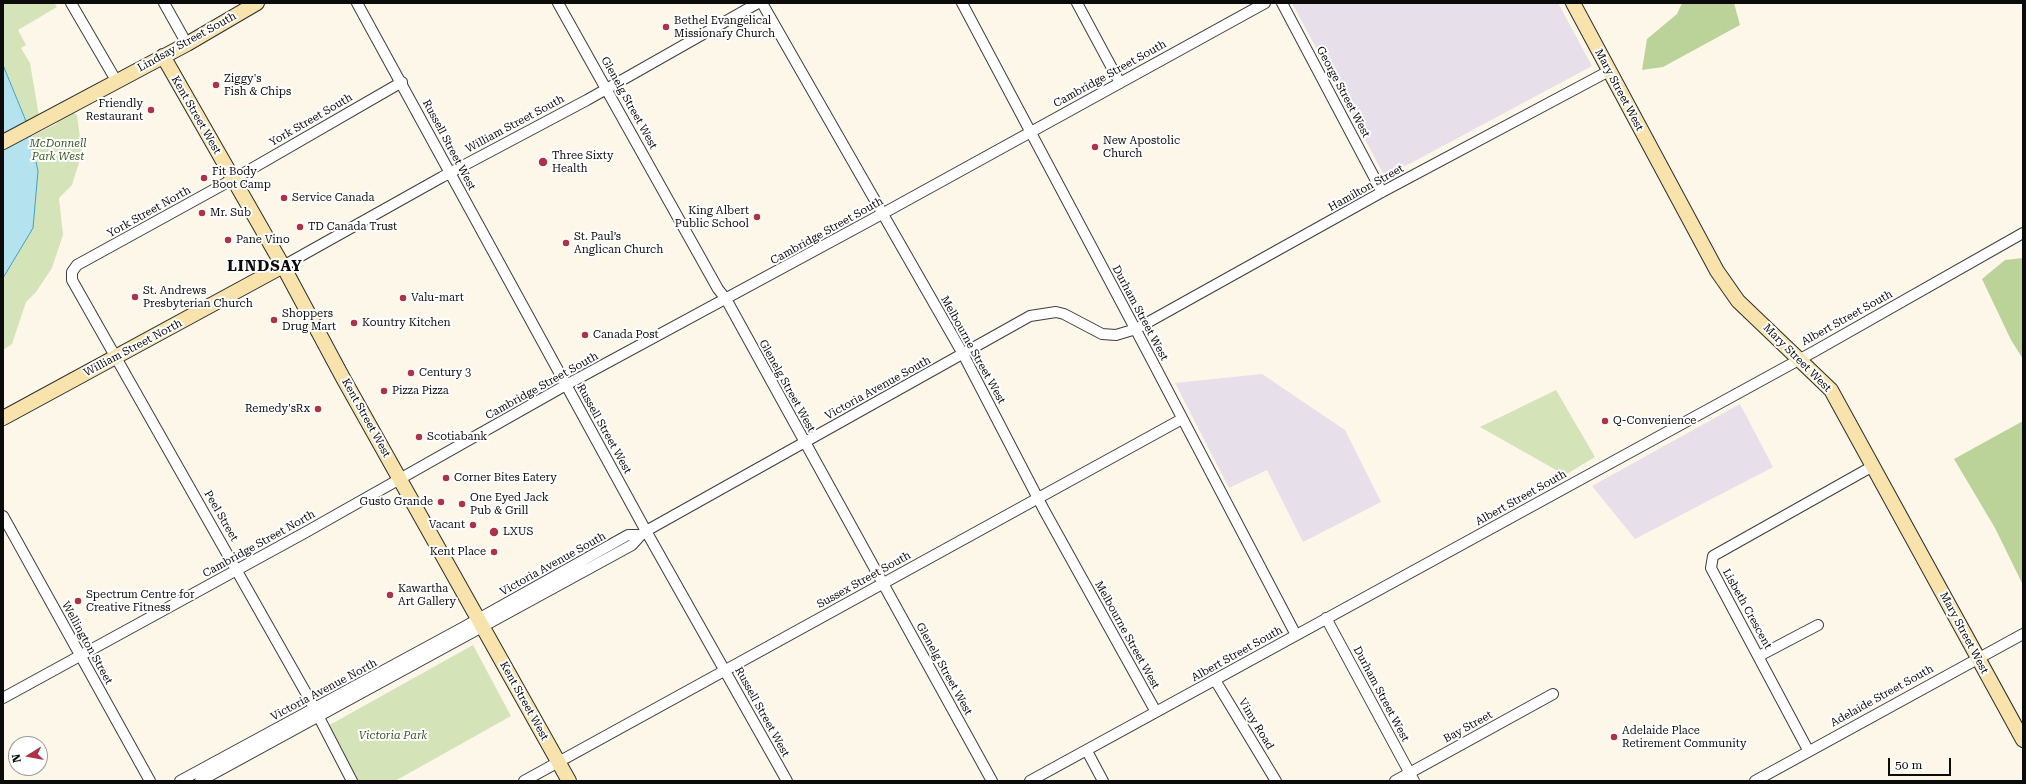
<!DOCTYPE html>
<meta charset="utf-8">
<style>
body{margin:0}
#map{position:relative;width:2026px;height:784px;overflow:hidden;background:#fdf7ea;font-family:"Roboto Serif",serif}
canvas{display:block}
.frame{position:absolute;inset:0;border:4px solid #0b0b0b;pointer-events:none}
.north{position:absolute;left:8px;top:736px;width:40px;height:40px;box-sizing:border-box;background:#fff;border:1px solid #9d9d9d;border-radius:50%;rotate:259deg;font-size:11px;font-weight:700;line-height:16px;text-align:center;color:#0b0b0b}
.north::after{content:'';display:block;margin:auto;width:14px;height:18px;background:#ac3149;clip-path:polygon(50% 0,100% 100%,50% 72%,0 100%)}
.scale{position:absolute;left:1888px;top:758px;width:63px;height:18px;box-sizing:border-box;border:2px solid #0b0b0b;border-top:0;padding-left:5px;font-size:12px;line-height:14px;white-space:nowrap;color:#0b0b0b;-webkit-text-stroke:3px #fff;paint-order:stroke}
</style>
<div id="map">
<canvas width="2026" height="784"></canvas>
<div class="frame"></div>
<div class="north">N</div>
<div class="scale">50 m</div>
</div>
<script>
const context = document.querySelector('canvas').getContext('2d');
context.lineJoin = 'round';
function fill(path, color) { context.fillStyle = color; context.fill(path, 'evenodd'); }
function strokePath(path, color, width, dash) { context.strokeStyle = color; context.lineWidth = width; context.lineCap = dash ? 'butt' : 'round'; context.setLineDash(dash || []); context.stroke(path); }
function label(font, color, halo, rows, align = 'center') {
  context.font = font + ' "Roboto Serif",serif'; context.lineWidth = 4; context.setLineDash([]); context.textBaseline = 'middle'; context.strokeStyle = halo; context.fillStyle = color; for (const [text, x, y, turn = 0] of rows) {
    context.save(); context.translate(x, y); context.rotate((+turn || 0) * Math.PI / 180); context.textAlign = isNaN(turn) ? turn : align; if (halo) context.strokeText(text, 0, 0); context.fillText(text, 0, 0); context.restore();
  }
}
fill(new Path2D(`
 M1292,3H1558L1592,66L1385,177Z
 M1262,374L1345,430L1381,502L1303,542L1267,470L1229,488L1175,383Z
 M1740,404L1773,467L1635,539L1592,486Z`), '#e7dfe9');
fill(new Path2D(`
 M3,3H54L57,7L18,30L26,45L21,48L30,63L40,122L29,128L3,64Z
 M66,109L77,115L82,153L72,185L59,198L63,235L52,268L36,292L26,302L12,344L3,350V278L33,227L38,171L30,137L56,124Z
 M1556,390L1595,457L1565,475L1480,427Z
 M473,645L511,716L395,781H356L326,727Z`), '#d5e3b8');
fill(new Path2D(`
 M1682,3H1734L1740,25L1663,67L1642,70L1647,39L1677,14Z
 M2023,258V359L2011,340L1982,279L2005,260Z
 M2023,421V585L1995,528L1954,459Z`), '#bbd399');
const water = new Path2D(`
 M3,65L28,126L38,171L33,228L3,278Z`);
fill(water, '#b4e2ef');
strokePath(water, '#42a0bf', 1);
const street = new Path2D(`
 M71,3L117,82
 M164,3L187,44
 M357,3L646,531L787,781
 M558,3L718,289L726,299L992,781
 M762,3L963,354L1044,510L1156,712
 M962,3L1147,351L1296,635
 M1077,3L1120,83
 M1282,3L1382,192
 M283,266L442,177L587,100L758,3
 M3,516L150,781
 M1326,618L1414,781
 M1759,656L1818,625
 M1215,680L1276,781
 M3,698L306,532L566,385L882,214L1265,3
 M1808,750L1711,568L1713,556L1873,466
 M1087,751L1103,781
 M180,781L464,627L628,535H641
 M200,781L632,545L641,535L646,531L1030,316L1056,312L1064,314L1102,334L1116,335L1136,329L1382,192L1609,71
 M352,781L310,700L72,280V272L77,265L246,172L402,82
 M524,781L1182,419
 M1030,781L1815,351L2023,233
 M1395,781L1553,694
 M1755,781L2023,634`);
const secondary = new Path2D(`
 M1573,3L1717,271L1738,301L1831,390L2023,740
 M163,56L283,266L343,378L569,781
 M3,142L187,44L257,3
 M3,418L283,266`);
strokePath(street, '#3e3e3e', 12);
strokePath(secondary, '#2d2d2d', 16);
strokePath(street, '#fff', 10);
strokePath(secondary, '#f7e3ab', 14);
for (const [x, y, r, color] of [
 [666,27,4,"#ac3149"],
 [216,85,4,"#ac3149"],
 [151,110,4,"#ac3149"],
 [1095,147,4,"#ac3149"],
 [543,162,5,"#ac3149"],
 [204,178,4,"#ac3149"],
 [284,198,4,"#ac3149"],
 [202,213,4,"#ac3149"],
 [757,217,4,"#ac3149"],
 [300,227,4,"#ac3149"],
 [228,240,4,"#ac3149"],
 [566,243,4,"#ac3149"],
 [135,297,4,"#ac3149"],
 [403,298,4,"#ac3149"],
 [274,320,4,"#ac3149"],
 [354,323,4,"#ac3149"],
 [585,335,4,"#ac3149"],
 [411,373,4,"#ac3149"],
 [384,391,4,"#ac3149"],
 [318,409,4,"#ac3149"],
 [1605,421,4,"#ac3149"],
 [419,437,4,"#ac3149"],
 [446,478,4,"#ac3149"],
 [441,502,4,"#ac3149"],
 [462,504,4,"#ac3149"],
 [473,525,4,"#ac3149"],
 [494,532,5,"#ac3149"],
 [494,552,4,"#ac3149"],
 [390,595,4,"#ac3149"],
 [78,601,4,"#ac3149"],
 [1614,737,4,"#ac3149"]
]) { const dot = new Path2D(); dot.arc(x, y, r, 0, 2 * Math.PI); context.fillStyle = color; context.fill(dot); strokePath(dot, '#fff', 1.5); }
label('11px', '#0b0b0b', '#fff', [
 ["Bethel Evangelical",674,21],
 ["Missionary Church",674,34],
 ["Ziggy's",224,79],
 ["Fish & Chips",224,92],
 ["Friendly",143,104,"right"],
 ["Restaurant",143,117,"right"],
 ["New Apostolic",1103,141],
 ["Church",1103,154],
 ["Three Sixty",552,156],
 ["Health",552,169],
 ["Fit Body",212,172],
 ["Boot Camp",212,185],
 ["Service Canada",292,198],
 ["King Albert",749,211,"right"],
 ["Public School",749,224,"right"],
 ["Mr. Sub",210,213],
 ["TD Canada Trust",308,227],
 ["St. Paul’s",574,237],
 ["Anglican Church",574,250],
 ["Pane Vino",236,240],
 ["St. Andrews",143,291],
 ["Presbyterian Church",143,304],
 ["Valu-mart",411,298],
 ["Shoppers",282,314],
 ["Drug Mart",282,327],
 ["Kountry Kitchen",362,323],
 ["Canada Post",593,335],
 ["Century 3",419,373],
 ["Pizza Pizza",392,391],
 ["Remedy'sRx",310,409,"right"],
 ["Q-Convenience",1613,421],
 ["Scotiabank",427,437],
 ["Corner Bites Eatery",454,478],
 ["One Eyed Jack",470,498],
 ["Pub & Grill",470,511],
 ["Gusto Grande",433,502,"right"],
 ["Vacant",465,525,"right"],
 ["LXUS",503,532],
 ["Kent Place",486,552,"right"],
 ["Kawartha",398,589],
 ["Art Gallery",398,602],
 ["Spectrum Centre for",86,595],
 ["Creative Fitness",86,608],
 ["Adelaide Place",1622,731],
 ["Retirement Community",1622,744]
], 'left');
label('11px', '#0b0b0b', '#fff', [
 ["Lindsay Street South",187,42,-29],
 ["Cambridge Street South",1110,74,-29],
 ["Mary Street West",1619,90,62],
 ["George Street West",1343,92,62],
 ["Glenelg Street West",629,103,61],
 ["Kent Street West",196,115,60],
 ["York Street South",311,120,-30],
 ["William Street South",515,124,-28],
 ["Russell Street West",449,145,62],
 ["Hamilton Street",1366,188,-29],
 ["York Street North",149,212,-29],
 ["Cambridge Street South",827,231,-29],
 ["Durham Street West",1140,313,62],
 ["Albert Street South",1847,318,-29],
 ["William Street North",133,348,-28],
 ["Melbourne Street West",973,350,61],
 ["Mary Street West",1797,358,45],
 ["Cambridge Street South",542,386,-29],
 ["Glenelg Street West",787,386,61],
 ["Victoria Avenue South",878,388,-29],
 ["Kent Street West",366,418,61],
 ["Russell Street West",604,429,61],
 ["Albert Street South",1521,498,-29],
 ["Peel Street",221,516,60],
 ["Cambridge Street North",259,544,-29],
 ["Victoria Avenue South",553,564,-29],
 ["Sussex Street South",864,580,-29],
 ["Lisbeth Crescent",1747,609,61],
 ["Mary Street West",1964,633,62],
 ["Melbourne Street West",1127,635,61],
 ["Wellington Street",87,643,61],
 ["Albert Street South",1237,654,-29],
 ["Glenelg Street West",944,669,61],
 ["Victoria Avenue North",324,690,-28],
 ["Durham Street West",1381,694,62],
 ["Adelaide Street South",1882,696,-29],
 ["Kent Street West",524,701,61],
 ["Russell Street West",762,712,61],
 ["Vimy Road",1256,724,59],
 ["Bay Street",1468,727,-29]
]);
label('italic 11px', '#375b22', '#fff', [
 ["McDonnell",58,144],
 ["Park West",58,157],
 ["Victoria Park",393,736]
]);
context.letterSpacing = '1px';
label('bold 15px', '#0b0b0b', '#fff', [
 ["LINDSAY",265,267]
]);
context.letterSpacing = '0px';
</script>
